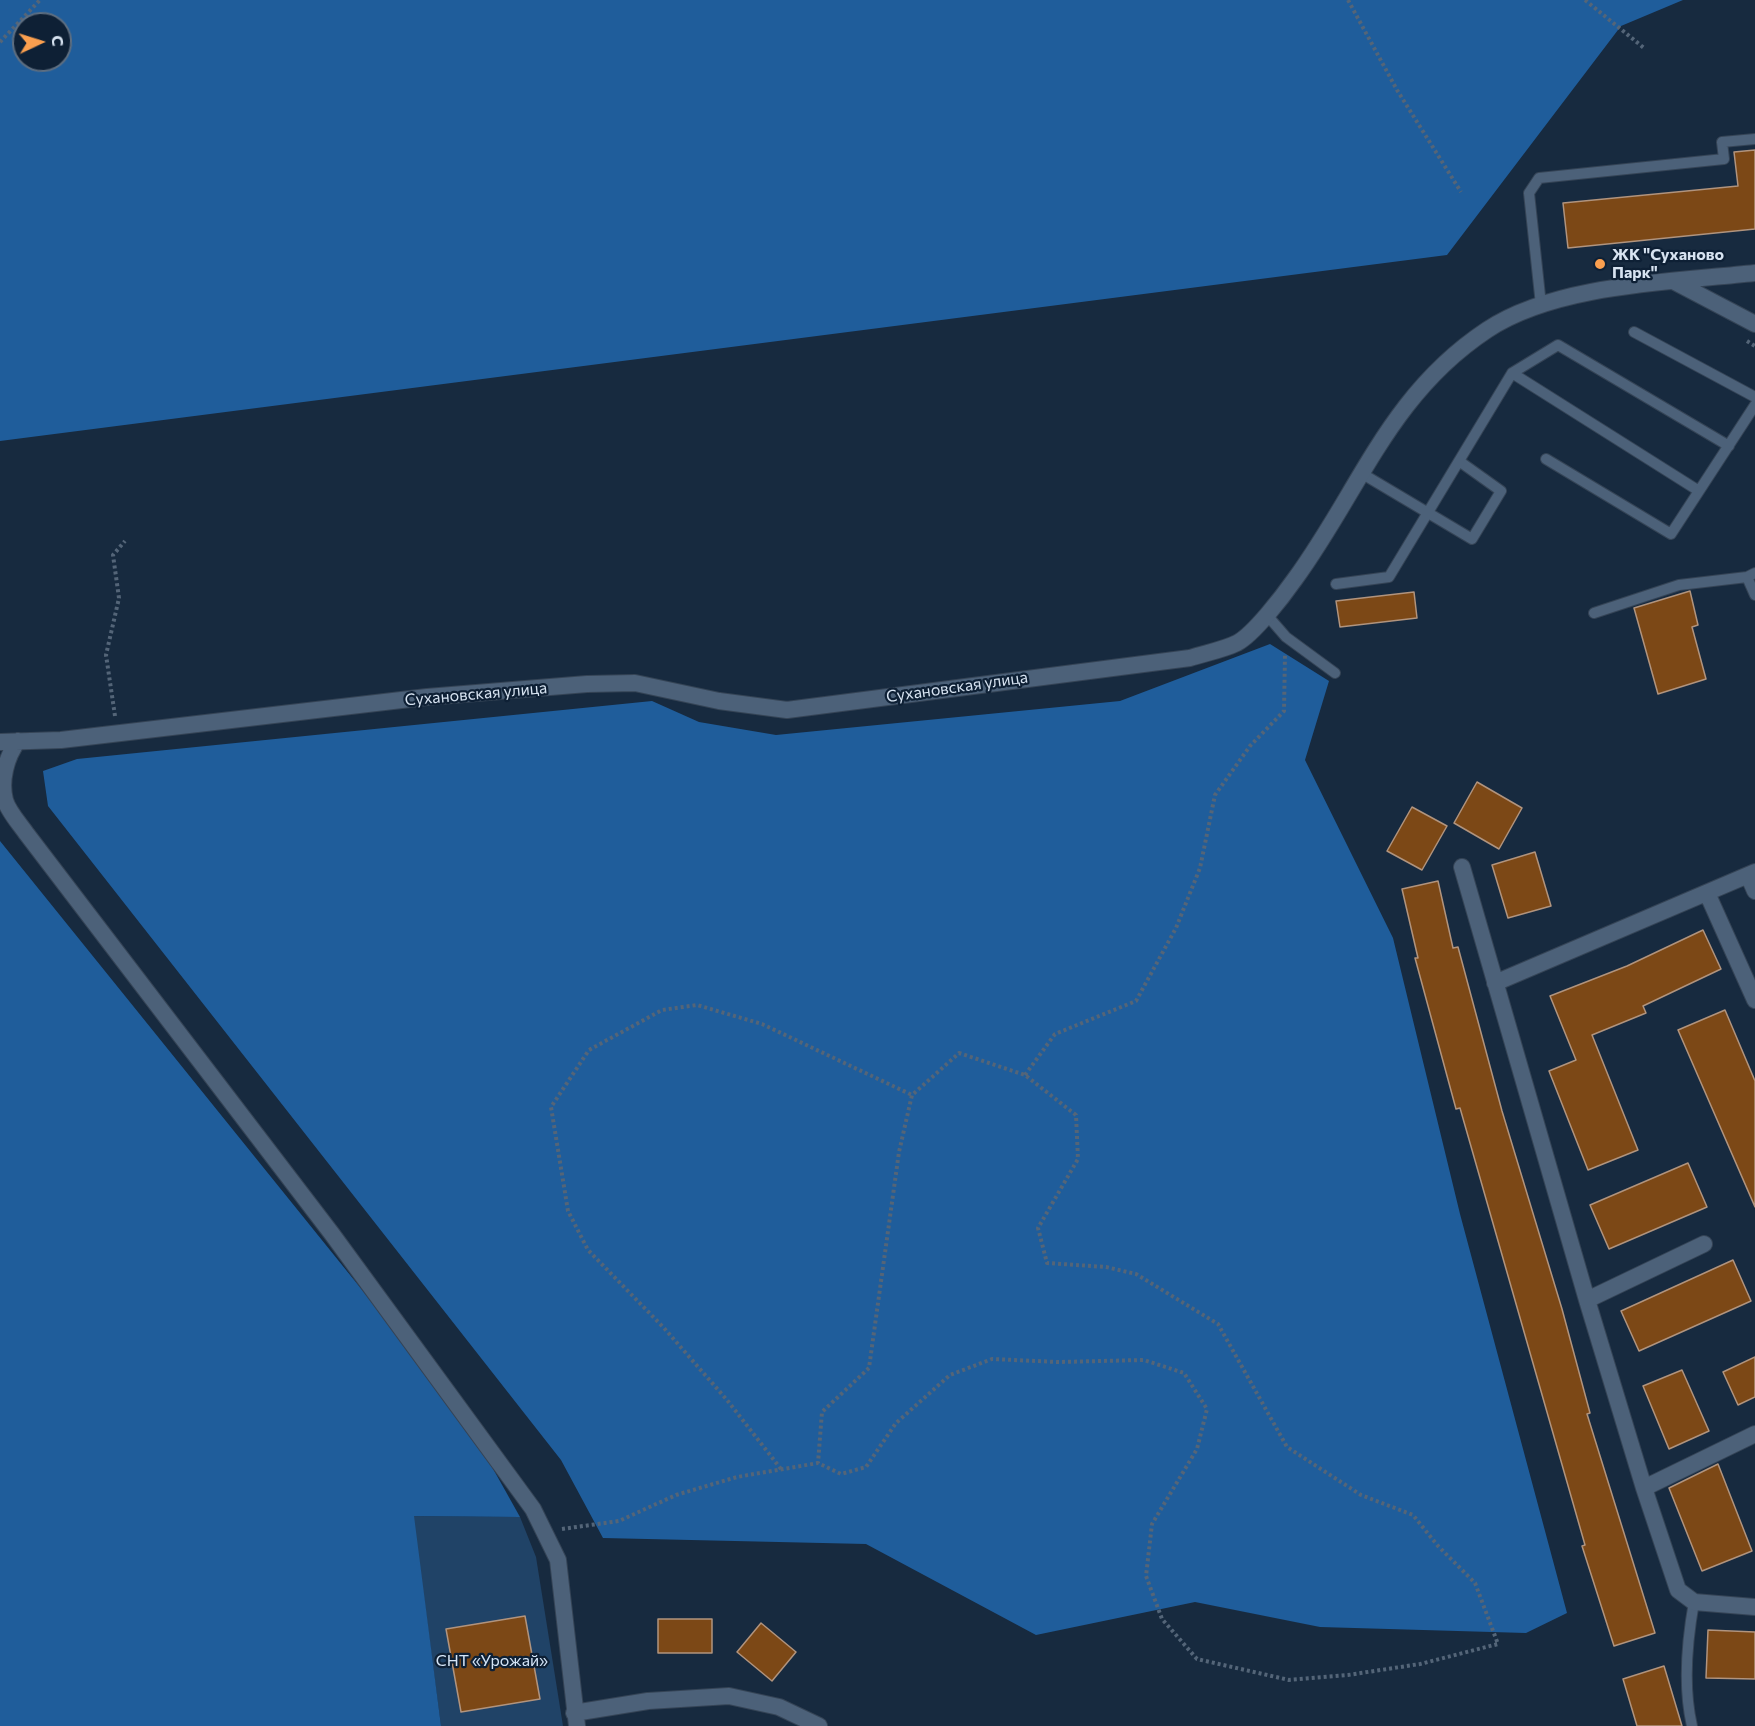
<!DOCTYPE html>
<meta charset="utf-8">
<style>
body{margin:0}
#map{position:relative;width:1755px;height:1726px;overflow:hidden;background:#172a3f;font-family:Commissioner,sans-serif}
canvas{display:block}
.north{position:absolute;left:12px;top:12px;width:60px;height:60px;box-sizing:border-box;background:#0e2035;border:2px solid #5e6e80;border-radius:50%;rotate:86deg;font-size:16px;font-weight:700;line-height:24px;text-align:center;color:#d7e3f1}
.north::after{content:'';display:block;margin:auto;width:21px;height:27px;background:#fa9f4f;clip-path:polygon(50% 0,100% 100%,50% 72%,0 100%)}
</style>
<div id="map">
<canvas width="1755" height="1726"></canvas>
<div class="north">С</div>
</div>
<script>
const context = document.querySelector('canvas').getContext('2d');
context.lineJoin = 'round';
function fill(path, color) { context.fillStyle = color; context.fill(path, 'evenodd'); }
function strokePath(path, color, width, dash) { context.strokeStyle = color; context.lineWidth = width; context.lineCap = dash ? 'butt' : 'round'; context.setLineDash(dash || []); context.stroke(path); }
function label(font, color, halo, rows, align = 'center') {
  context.font = font + ' Commissioner,sans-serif'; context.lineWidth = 4.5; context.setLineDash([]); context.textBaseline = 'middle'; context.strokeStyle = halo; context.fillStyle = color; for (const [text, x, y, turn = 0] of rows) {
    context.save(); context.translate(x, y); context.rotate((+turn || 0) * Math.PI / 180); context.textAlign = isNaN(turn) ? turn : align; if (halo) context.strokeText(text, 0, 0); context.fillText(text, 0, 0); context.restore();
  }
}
fill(new Path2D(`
 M413,1516L520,1517L536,1557L563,1726H441Z`), '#204367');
fill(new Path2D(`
 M0,0H1683L1621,26L1447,255L0,441ZM24,24H60V60H24Z
 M1270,644L1329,681L1305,760L1393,938L1460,1214L1567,1613L1526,1633L1320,1627L1195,1602L1036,1635L866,1544L603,1538L561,1460L48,806L43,771L77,759L652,701L699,722L776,735L1120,701Z
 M0,841L463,1415L520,1517L414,1516L441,1726H0Z`), '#1f5d9b');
const building = new Path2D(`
 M1755,150V229L1568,248L1563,203L1738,186L1734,152Z
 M1690,591L1698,625L1692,627L1706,679L1658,694L1634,608Z
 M1414,592L1417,618L1340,627L1336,601Z
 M1477,782L1522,808L1499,849L1454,823Z
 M1412,807L1447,826L1422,870L1387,851Z
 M1535,852L1551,906L1508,918L1492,865Z
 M1438,881L1453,948L1458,947L1502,1111L1562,1309L1590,1413L1587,1414L1655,1633L1614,1646L1582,1546L1585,1545L1460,1108L1456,1109L1415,958H1418L1402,889Z
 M1703,930L1721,969L1643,1006L1646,1013L1592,1035L1638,1150L1588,1170L1549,1071L1576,1060L1550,996L1627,966Z
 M1725,1010L1755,1081V1207L1678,1030Z
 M1688,1163L1707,1207L1609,1249L1590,1205Z
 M1733,1260L1751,1301L1639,1351L1621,1311Z
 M1755,1357V1397L1738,1405L1723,1372Z
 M1682,1370L1709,1431L1669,1449L1643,1386Z
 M1718,1464L1752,1551L1702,1571L1669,1488Z
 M525,1616L540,1699L461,1712L446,1629Z
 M658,1619H712V1653H658Z
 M761,1623L796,1652L772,1681L737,1652Z
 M1708,1630L1755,1632V1679L1706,1678Z
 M1664,1666L1682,1726H1637L1623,1679Z`);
fill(building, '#7c4816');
strokePath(building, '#b1947e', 1.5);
const service = new Path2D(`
 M1541,305L1529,193L1539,178L1724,159L1722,142L1755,139
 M1634,332L1755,397
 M1512,373L1699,491
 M1546,459L1671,534L1755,405
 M1361,473L1472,539L1501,491L1459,461
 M1755,573L1747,577L1755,595
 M1336,584L1389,577L1512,373L1558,345L1729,446
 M1594,613L1679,585L1747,577
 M1266,614L1286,637L1335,673
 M1692,1726C1683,1687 1687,1641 1694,1602`);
const minor = new Path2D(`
 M1675,282L1755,324
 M18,741C6,757 0,781 5,800C8,811 19,823 26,833L332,1234L533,1509L558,1560L577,1726
 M0,742L61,740L427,697L587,684L635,683L719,701L787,710L1190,658C1205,653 1223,650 1237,643C1254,634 1283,596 1295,579C1360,490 1389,395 1487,330C1556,284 1673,282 1755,273
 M1462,867L1587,1300L1644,1488L1678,1590L1694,1602L1755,1607
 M1748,875L1755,891
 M1707,893L1755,1000
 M1495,983L1755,872
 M1587,1300L1704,1244
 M1644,1488L1755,1434
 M574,1713L648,1701L729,1696L779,1707L819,1726`);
strokePath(service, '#354456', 12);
strokePath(minor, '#354456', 18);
strokePath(new Path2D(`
 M1348,0L1397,90L1461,192
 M1585,0L1644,48
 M0,42L40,0
 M1747,341L1755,346
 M115,716L106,655L119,598L113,555L125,541
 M1025,1075L1055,1034L1136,1001L1176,928L1200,868L1215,795L1250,746L1284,711L1285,655
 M781,1469L727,1400L664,1328L588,1250L568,1211L551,1107L589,1050L662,1010L697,1005L762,1024L912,1095
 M562,1529L619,1521L676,1495L737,1477L818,1463L841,1474L866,1467L896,1423L950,1375L992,1359L1058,1362L1144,1360L1184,1373L1207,1409L1197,1449L1152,1524L1146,1576L1162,1619L1197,1659L1289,1680L1348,1675L1420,1664L1498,1644L1475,1583L1438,1546L1413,1515L1361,1495L1287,1447L1218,1324L1136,1274L1106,1267L1047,1263L1038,1228L1078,1159L1076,1115L1025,1075L959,1053L912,1095L899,1152L869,1368L822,1412L818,1463`), '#546578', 4, [3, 3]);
strokePath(service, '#4c6179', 10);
strokePath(minor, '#4c6179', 16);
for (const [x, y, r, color] of [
 [1600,264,6,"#fa9f4f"]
]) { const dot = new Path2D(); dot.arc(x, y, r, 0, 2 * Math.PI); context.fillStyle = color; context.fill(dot); strokePath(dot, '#0e2035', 2); }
label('bold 16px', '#d7e3f1', '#0e2035', [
 ["ЖК \"Суханово",1612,255],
 ["Парк\"",1612,273]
], 'left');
label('16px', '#d7e3f1', '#0e2035', [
 ["Сухановская улица",957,687,-8],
 ["Сухановская улица",476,694,-5]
]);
label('16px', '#d6e6f8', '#0e2035', [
 ["СНТ «Урожай»",492,1661]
]);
</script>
